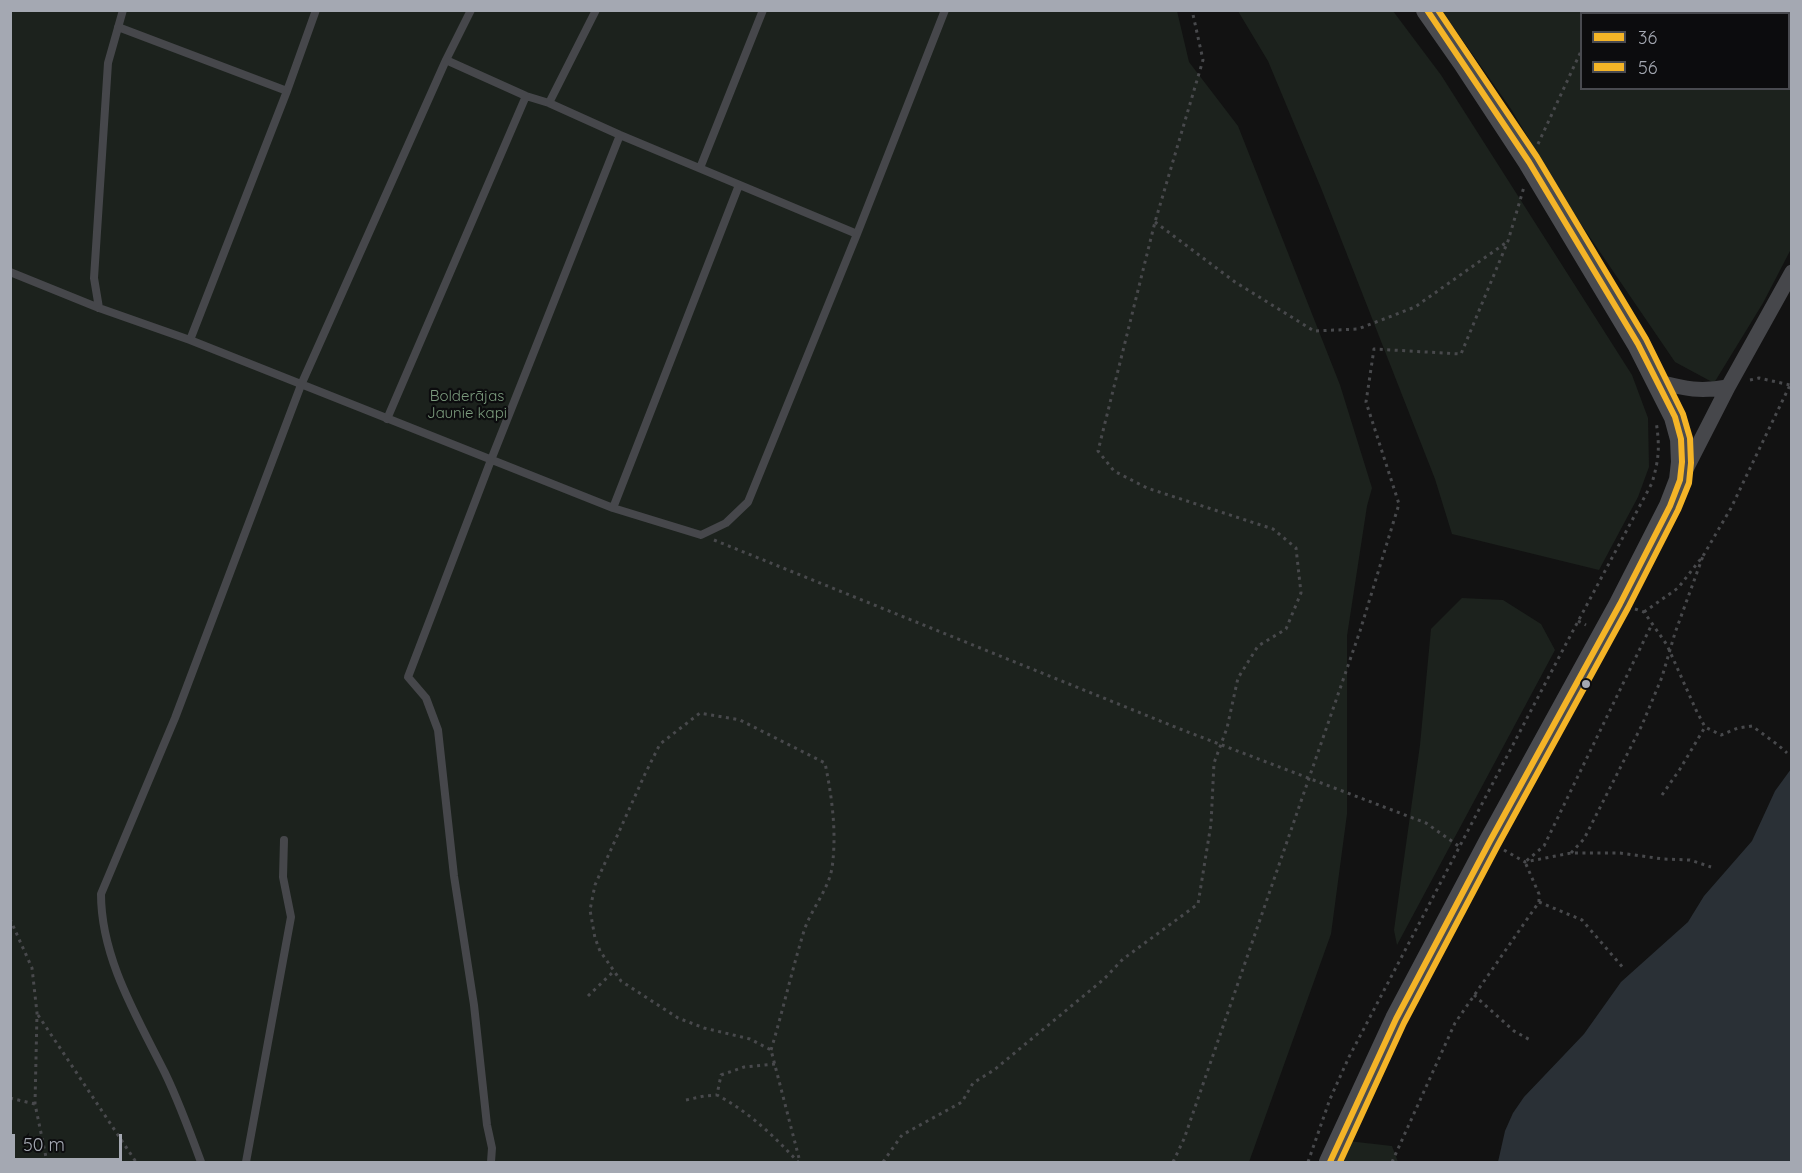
<!DOCTYPE html>
<meta charset="utf-8">
<style>
body{margin:0}
#map{position:relative;width:1802px;height:1173px;overflow:hidden;background:#121212;font-family:Quicksand,sans-serif}
canvas{display:block}
.frame{position:absolute;inset:0;border:12px solid #a4a8b2;pointer-events:none}
.legend{position:absolute;left:1580px;top:12px;width:210px;height:78px;box-sizing:border-box;background:#0c0c0e;border:2px solid #494a50;margin:0;padding:8px 10px;list-style:none;font-size:18px;color:#a4a8b2}
.legend li{display:flex;align-items:center;gap:12px;height:30px}
.legend b{width:30px;border:2px solid #494a50}
.scale{position:absolute;left:12px;top:1134px;width:110px;height:27px;box-sizing:border-box;border:3px solid #a4a8b2;border-top:0;padding-left:8px;font-size:18px;line-height:21px;white-space:nowrap;color:#a4a8b2;-webkit-text-stroke:4px #0c0c0e;paint-order:stroke}
</style>
<div id="map">
<canvas width="1802" height="1173"></canvas>
<div class="frame"></div>
<ul class="legend">
<li><b style="height:8px;background:#f4b427"></b>36</li>
<li><b style="height:8px;background:#f4b427"></b>56</li>
</ul>
<div class="scale">50 m</div>
</div>
<script>
const context = document.querySelector('canvas').getContext('2d');
context.lineJoin = 'round';
function fill(path, color) { context.fillStyle = color; context.fill(path, 'evenodd'); }
function strokePath(path, color, width, dash) { context.strokeStyle = color; context.lineWidth = width; context.lineCap = dash ? 'butt' : 'round'; context.setLineDash(dash || []); context.stroke(path); }
function label(font, color, halo, rows, align = 'center') {
  context.font = font + ' Quicksand,sans-serif'; context.lineWidth = 4.5; context.setLineDash([]); context.textBaseline = 'middle'; context.strokeStyle = halo; context.fillStyle = color; for (const [text, x, y, turn = 0] of rows) {
    context.save(); context.translate(x, y); context.rotate((+turn || 0) * Math.PI / 180); context.textAlign = isNaN(turn) ? turn : align; if (halo) context.strokeText(text, 0, 0); context.fillText(text, 0, 0); context.restore();
  }
}
fill(new Path2D(`
 M10,11H1177L1189,62L1238,126L1340,385L1372,488L1367,506L1347,636V814L1331,934L1249,1162H11Z
 M1238,11H1393L1441,75L1632,375L1648,418L1649,467L1638,497L1599,570L1452,534L1435,479L1321,188L1268,61Z
 M1442,11H1791V249L1763,303L1714,383L1675,362L1572,211L1511,109ZM1582,14H1788V88H1582Z
 M1462,598L1503,600L1541,624L1555,650L1397,945L1394,930L1420,745L1431,629Z
 M1348,1141L1392,1146L1398,1162H1341Z`), '#1c221d');
fill(new Path2D(`
 M1791,769V1162H1498L1505,1131L1513,1113L1524,1097L1584,1034L1621,982L1688,922L1704,896L1752,841L1775,791Z`), '#2a3036');
strokePath(new Path2D(`
 M1598,14L1599,10
 M1538,144L1582,49
 M1155,222L1235,282L1314,331L1358,329L1415,307L1507,242
 M1750,380L1759,378L1790,385L1792,383
 M714,540L1180,729L1426,823L1460,847
 M1635,609L1644,612L1667,645L1696,710L1705,727L1721,735L1738,728L1752,726L1778,745L1787,753
 M1644,612L1678,588L1703,556L1731,508L1790,385
 M1578,621L1586,625
 M1662,795L1680,769L1705,727
 M1504,850L1525,862L1571,853H1620L1663,859L1690,860L1711,867
 M1571,853L1584,839L1642,725L1662,677L1675,633L1703,556
 M1539,902L1582,920L1625,970
 M10,919L32,968L37,1013L35,1104L47,1162
 M1474,995L1514,1031L1532,1041
 M588,996L614,971
 M38,1015L136,1162
 M771,1050C783,1010 792,970 804,931C811,909 828,891 832,868C837,833 832,797 825,763L740,720L700,713L660,744L645,774L595,885L590,910L595,938L600,951L621,981L678,1018L704,1028L750,1039L771,1050L800,1162
 M775,1064L744,1067L721,1075L717,1095C749,1112 774,1136 798,1162
 M10,1098L35,1104
 M686,1100L704,1096L717,1095
 M883,1162L902,1135L962,1102L973,1083L994,1070L1104,979L1123,959L1198,904L1211,824L1214,763L1227,728L1238,678L1258,646L1286,629L1301,593L1296,548L1273,529L1147,488L1114,471L1098,451L1155,222L1203,60L1192,10
 M1173,1162L1184,1139L1360,631L1399,504L1366,402L1374,349L1461,354L1508,241L1524,187
 M1308,1162L1330,1099L1349,1057L1567,642L1652,483C1659,459 1660,447 1656,421
 M1392,1162L1455,1023L1539,902V894L1525,862L1544,846L1652,624`), '#48494c', 3, [3, 4.5]);
strokePath(new Path2D(`
 M118,27L287,91
 M446,60L526,96L549,103L620,135L857,234
 M549,103L596,10
 M700,168L763,10
 M10,272L99,308L190,340L613,508L701,535L726,523L748,502L857,234L945,10
 M99,308L94,278L108,63L123,10
 M190,340L287,91L316,10
 M387,419L526,96
 M613,508L739,185
 M201,1162C190,1132 179,1102 165,1073C137,1017 101,958 101,894L175,718L301,385L446,60L471,10
 M246,1162L291,917L283,877L284,840
 M491,1162L492,1148L487,1125L474,1005L454,876L438,730L426,698L408,677L491,460L620,135`), '#46474b', 8);
strokePath(new Path2D(`
 M1659,382C1686,389 1700,392 1728,387
 M1683,475L1728,387L1792,272`), '#46474b', 15);
strokePath(new Path2D(`
 M1330,1162L1396,1019L1490,841L1620,604L1670,506L1680,480L1682,462L1681,439L1675,417L1638,344L1529,162L1464,63L1427,10`), '#4a4b4f', 22);
strokePath(new Path2D(`
 M1330,1162L1396,1019L1490,841L1620,604L1670,506L1680,480L1682,462L1681,439L1675,417L1638,344L1529,162L1427,10`), '#f4b427', 6);
strokePath(new Path2D(`
 M1340,1162L1404,1023L1498,845L1628,608L1678,510L1689,483L1691,463L1690,438L1683,414L1646,339L1537,157L1438,10`), '#f4b427', 6);
for (const [x, y, r, color] of [
 [1586,684,5,"#a4a8b2"]
]) { const dot = new Path2D(); dot.arc(x, y, r, 0, 2 * Math.PI); context.fillStyle = color; context.fill(dot); strokePath(dot, '#0c0c0e', 2); }
label('15px', '#7c9c7e', '#0c0c0e', [
 ["Bolderājas",467,396],
 ["Jaunie kapi",467,413]
]);
</script>
